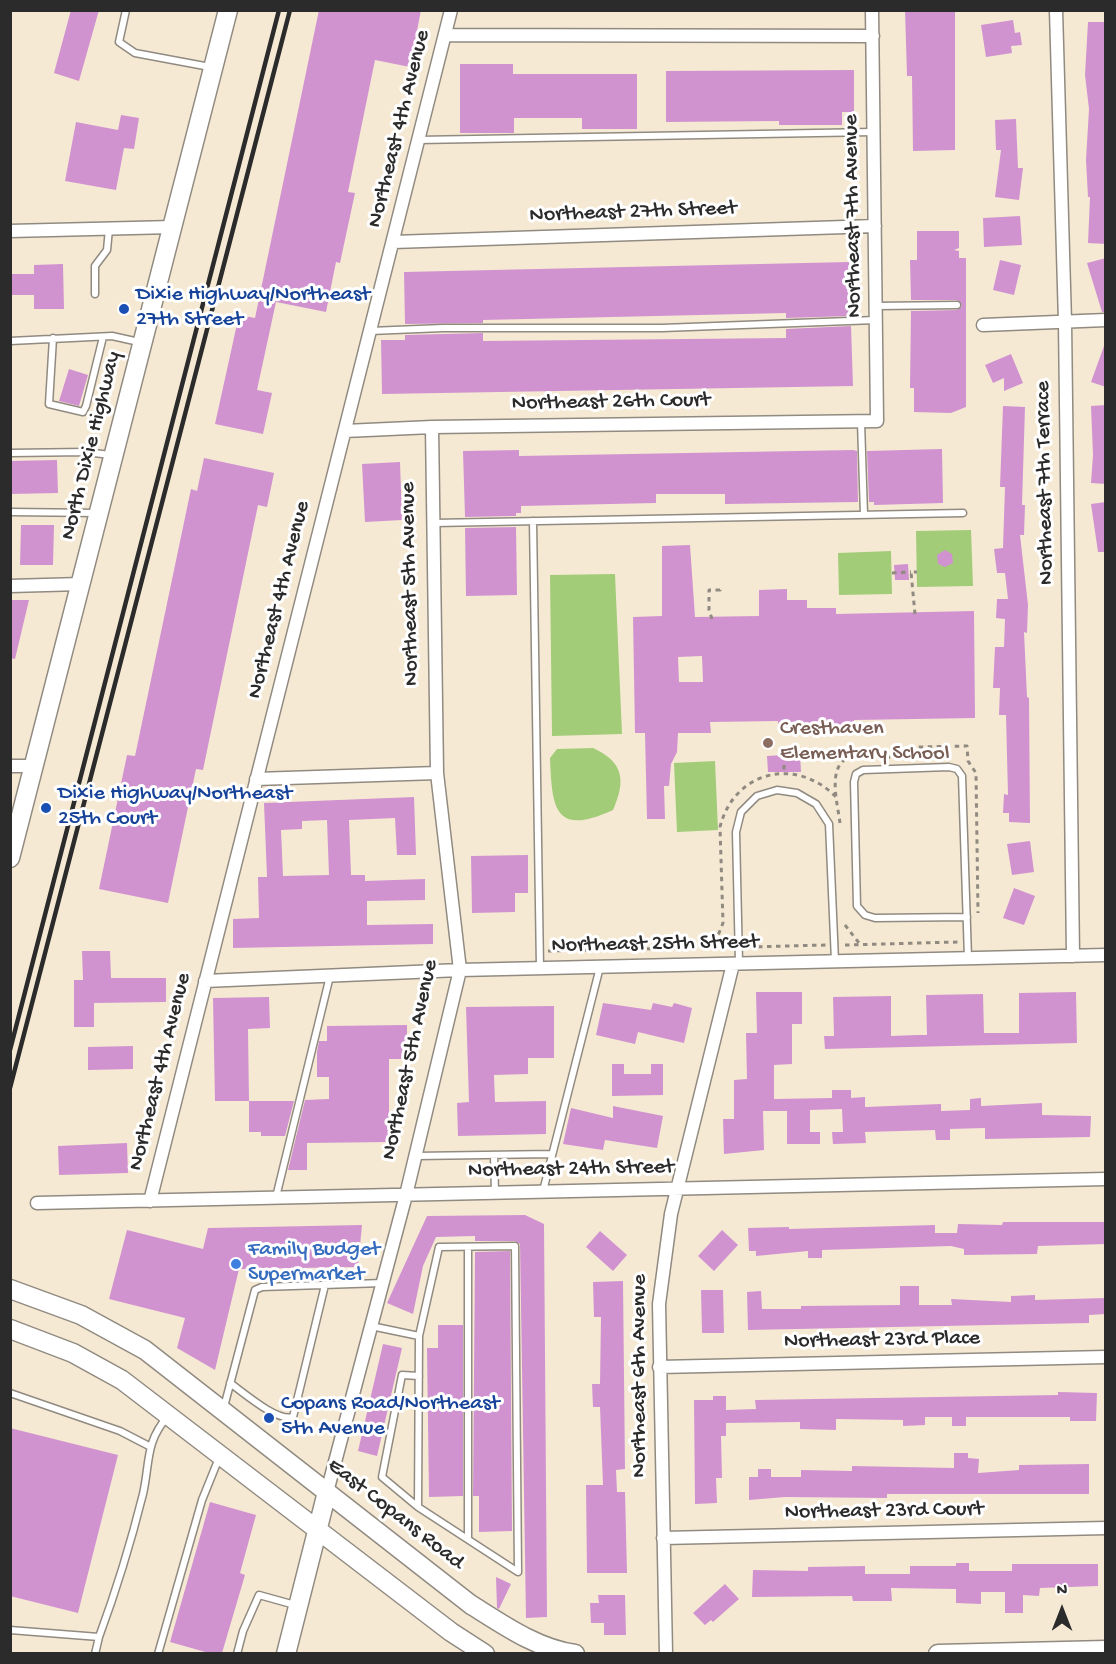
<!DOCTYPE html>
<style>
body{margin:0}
#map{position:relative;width:1116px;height:1664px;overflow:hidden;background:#f6e9d4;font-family:"Gochi Hand",sans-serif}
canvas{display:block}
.frame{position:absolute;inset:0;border:12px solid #2b2b2b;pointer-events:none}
.north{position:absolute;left:1032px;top:1580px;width:60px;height:60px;-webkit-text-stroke:4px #fff;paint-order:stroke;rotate:0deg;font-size:16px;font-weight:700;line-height:24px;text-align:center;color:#2b2b2b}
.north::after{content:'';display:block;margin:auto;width:21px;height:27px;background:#2b2b2b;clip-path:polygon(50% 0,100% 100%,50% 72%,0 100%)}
</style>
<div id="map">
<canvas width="1116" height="1664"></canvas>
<div class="frame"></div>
<div class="north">N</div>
</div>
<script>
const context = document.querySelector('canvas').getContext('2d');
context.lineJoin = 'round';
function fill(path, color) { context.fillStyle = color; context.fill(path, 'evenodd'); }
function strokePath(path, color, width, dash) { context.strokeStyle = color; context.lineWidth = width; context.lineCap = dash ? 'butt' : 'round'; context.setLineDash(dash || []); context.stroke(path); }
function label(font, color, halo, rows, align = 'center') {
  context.font = font + ' "Gochi Hand",sans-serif'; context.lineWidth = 6; context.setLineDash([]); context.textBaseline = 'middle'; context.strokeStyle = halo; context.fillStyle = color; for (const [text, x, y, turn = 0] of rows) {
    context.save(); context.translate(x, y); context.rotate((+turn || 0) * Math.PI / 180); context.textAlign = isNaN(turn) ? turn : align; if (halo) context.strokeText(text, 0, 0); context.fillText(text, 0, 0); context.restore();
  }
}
fill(new Path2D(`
 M971,530L973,586L917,587L916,531Z
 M891,551L892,594L839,595L838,553Z
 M615,574L622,734L552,736L550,575Z
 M593,748C624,762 626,781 613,810C554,837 552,808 550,758L557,749Z
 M715,761L718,830L677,832L674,763Z`), '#a2cc78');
fill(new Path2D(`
 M71,10H99L79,81L54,73Z
 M319,10H421L410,67L375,60L348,192L355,193L340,263L336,262L326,312L276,302L257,390L272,393L263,434L215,424L239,315L255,318Z
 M905,10H955V150L913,151L912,76H907Z
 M1013,20L1015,33L1020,32L1022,45L1011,46L1012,53L986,57L981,25Z
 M1088,22H1106V244L1088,243L1090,197H1088L1086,160L1089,109L1085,75Z
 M460,64H513V74H637V129H582V118H514V133H460Z
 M854,70V112H842V125H779V121L666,122V71Z
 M121,115L139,118L134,149L124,148L116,190L65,181L76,122L118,130Z
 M1016,119L1018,168H1023L1019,200L995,197L1001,150H996L995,120Z
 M1020,216L1022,245L984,247L983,218Z
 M917,231H959V248L954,250L959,251V258H966V407L951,413L914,412V388H910L911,311L957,310L962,306L957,300H911L910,260H917Z
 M1106,258V312H1102L1087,263Z
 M1000,260L1021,265L1014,295L993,290Z
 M849,262L851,316L786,318V313L483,320V323L405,324L404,272Z
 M63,264L64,309H34V295H10V274H34V265Z
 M851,326L853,386L382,394L381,340H405V335L483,333V341L786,338V329Z
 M1104,346L1106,347V387L1091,382Z
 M1011,354L1023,383L1004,391V378L993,383L985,365Z
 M69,369L88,375L79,406L59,401Z
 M1106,405V484L1091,483L1093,455L1091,406Z
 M1003,406L1025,407L1022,505H1025L1024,535H1020L1028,605L1027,633L1024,632L1027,697L1029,698L1030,823L1009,822V813H1003L1004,794L1008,795L1006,715H999L1000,688H993L995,647H1004L1005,619L996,618L997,599H1008L1005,573H997L994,549L1003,548L1005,487H1000Z
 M942,449L943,503L874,505V502H869L867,451Z
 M519,450V456L853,450L857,451L858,502L725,504V494H656V503L521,506V513H516V516L465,517L463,451Z
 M204,458L274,473L267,507L258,505L203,770L196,769L168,903L99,889L127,755L135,756L191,489L197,491Z
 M57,460L58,493L10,494V461Z
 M400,462L402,520L365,522L362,464Z
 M1106,502V552H1098L1091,504Z
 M21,525H54L53,565H20Z
 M516,527L517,595L466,596L465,528Z
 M690,545L695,617L759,616V590L787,589V600H807V608H836V614L974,611L975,718L854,720V729L778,731V721L710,722L711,733H678L677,752L671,764L669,786H664L665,819H647L645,733H635L633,617L662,616V546ZM702,656L703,682H679L678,657Z
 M945,550L952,554L953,563L945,567L938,564L937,555Z
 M908,564L909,580H895L894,565Z
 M10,600H29L15,659L10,658Z
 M800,754L801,772H768L767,756Z
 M414,797L416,855H397L395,818L349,820L351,875H365V881L425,879V900L367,901V925L433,924V944L233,948V919L259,918L258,877H267L264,803ZM327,820L329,875L283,876L281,830L302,829V821Z
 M1030,841L1034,872L1012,875L1007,844Z
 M528,855V893H515V912L472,913L471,856Z
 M1014,888L1035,896L1024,925L1003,918Z
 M82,951H110L111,978H166V1002L94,1003V1027H74V980H83Z
 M756,992H802V1024H792V1064L774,1065V1099L832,1098V1090H851V1098L865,1097V1107L941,1104V1111L970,1110V1099L981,1098V1106L1042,1103V1115L1091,1116L1090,1137L985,1139V1128L950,1129V1140H936L935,1130L865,1132L866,1143L833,1144L832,1132H843L842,1109L810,1110V1132H820V1144H787V1111H763L764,1150L724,1154L723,1119H734V1080L747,1079L746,1033H757Z
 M1076,992L1077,1043L825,1049L824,1036H834L833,997L891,996V1036L917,1035H927L926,995L983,994L984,1033H1019V993Z
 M269,997L270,1028L248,1029L249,1101H215L213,998Z
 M603,1003L651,1010L653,1003L672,1007L674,1003L692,1008L684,1043L638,1032L635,1044L596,1035Z
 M554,1006V1058H528V1074L494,1075L495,1102L546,1101V1134L458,1136L457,1103L469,1102L466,1007Z
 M407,1025V1059H389V1142L307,1143V1170H288L305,1100L329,1099V1077H317V1052L319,1041H327V1026Z
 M133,1046V1069L88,1070V1047Z
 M612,1064H624V1074H651V1064H663V1095L612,1096Z
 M249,1101H294L285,1136H261V1132H249Z
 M613,1106L663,1116L657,1148L605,1140L603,1150L563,1144L571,1108L613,1118Z
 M127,1143L128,1173L59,1175L58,1146Z
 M525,1215L544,1224L547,1617L526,1618L520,1244L515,1241H475V1236L436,1237L423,1266L413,1314L387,1303L427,1216Z
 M1003,1222H1106V1244L1038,1246L1037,1254L964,1255V1249L951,1246L822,1250V1258H808V1251L756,1256V1251H749L748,1228L789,1227V1229L935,1225V1233H957L958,1224L1002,1225Z
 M362,1225L358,1267L239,1269L215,1370L177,1348L185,1318L109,1299L127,1230L203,1249L208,1228Z
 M722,1230L738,1245L714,1271L698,1256Z
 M600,1231L627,1255L613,1271L586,1247Z
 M510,1251L512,1531L479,1532V1496H473L475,1252Z
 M623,1281L625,1469L616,1470L617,1492H625L627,1573H587L586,1485H603L600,1407H593L592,1384H600L601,1317H594L593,1282Z
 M900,1286H919V1305H952L951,1299L1011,1302V1296L1035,1295V1300L1106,1298V1314L1089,1315V1323L748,1330L747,1292L761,1291L762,1309H801V1306L900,1305Z
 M701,1290H723L724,1333H702Z
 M438,1325H463V1496L429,1497L427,1348H438Z
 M383,1344L402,1348L377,1456L358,1451Z
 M1058,1392L1097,1393L1096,1421H1070V1417H966V1426H952V1417H925V1425L903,1426V1420L836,1419V1430L800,1429V1422L726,1423V1436H721L722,1478H716L717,1503L695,1504L694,1400H713V1396H726V1410L756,1409L755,1400L1058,1395Z
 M10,1428L118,1455L78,1613L10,1596Z
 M954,1453H968V1458L979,1459L978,1473L1019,1470V1465L1089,1464V1494H887V1498L785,1497L749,1500V1477H758V1469H771V1477H801V1470L852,1471V1466L954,1468Z
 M210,1502L256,1515L240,1573L245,1575L222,1653H209L170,1642Z
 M956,1563H969V1571H1012V1564H1098V1586L1040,1588L1039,1596L1023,1595V1613H1005V1592H981V1604L956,1603V1589L891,1588L892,1601H853L852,1596L752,1597L753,1570L808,1571V1567L865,1566V1574H910V1566H956Z
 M496,1577L511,1584L499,1609L497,1608Z
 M725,1584L739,1599L713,1622L711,1620L705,1625L693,1613Z
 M598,1595H625L626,1635H604V1623H591L590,1603H599Z`), '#d093d0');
const lane = new Path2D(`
 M126,10L119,42L135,53L210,67
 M418,140L874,132
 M95,294V266L107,250L109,229
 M876,306L957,305
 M370,331L443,328H662L876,320
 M53,338L49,404L83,412L86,406L103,337
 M10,341L112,336L139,342
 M861,422L864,515
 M10,453L86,452L110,455
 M10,512L97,513
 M533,521L540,968
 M434,523L963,513
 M967,917L875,918L865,915L857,906L854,782L856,774L863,770L949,767L957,769L962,776L968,958
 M739,963L736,832L741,812L757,796L777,790L797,793L816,804L829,824L835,961
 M494,1155L495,1193
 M416,1156L552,1154
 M543,1191L600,967
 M276,1197L330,976
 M468,1247V1539
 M371,1326L419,1336L439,1247L515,1246L518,1572L418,1507L419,1336
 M230,1383C244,1393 277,1422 293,1417L325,1285
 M10,1393L120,1431L149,1446
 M224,1407L255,1290L262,1287L383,1283
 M418,1507L382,1477L402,1375L419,1376
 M10,1630L99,1637L95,1654
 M99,1637C116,1591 131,1542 143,1494C150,1463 145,1442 168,1416
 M158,1654L202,1500L219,1458
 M237,1654L243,1631L259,1595L295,1605`);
const street = new Path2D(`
 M1056,10L1065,322L1073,956
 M445,35L873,36
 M10,231L173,227
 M393,242L875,226
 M983,325L1106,320
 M345,431L432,427L877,421L872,10
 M10,586L81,584
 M10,766H34
 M256,779L437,773
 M205,981L460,970L1106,955
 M150,1201L451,10
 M37,1203L1106,1179
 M659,1367L1106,1357
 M327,1492L406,1195L460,970L437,773L432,427
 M663,1538L1106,1528
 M666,1654L659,1304L671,1214L733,964`);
const secondary = new Path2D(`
 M10,858L228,10
 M10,1289L81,1315L145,1350L470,1604C502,1624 537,1649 575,1654
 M10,1329L73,1353L122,1380L451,1632L485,1654
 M286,1654L327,1492
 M938,1654L1106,1650`);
strokePath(lane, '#908a80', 9);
strokePath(street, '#908a80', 15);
strokePath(secondary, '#908a80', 21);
strokePath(new Path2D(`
 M892,573L911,572
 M915,614L911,572H917
 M712,619L709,610V590H720L719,587
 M784,765V774
 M840,823C838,805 827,769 847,758L902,757L917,747L967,746L968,761L976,773L978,913
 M845,925L859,943
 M845,945L958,942
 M749,947L826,945
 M707,948L717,938L723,923L720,827C734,771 796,756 836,797
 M548,951L730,947`), '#908a80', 3, [4.5, 4.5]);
strokePath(lane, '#fff', 6);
strokePath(street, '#fff', 12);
strokePath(secondary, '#fff', 18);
strokePath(new Path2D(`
 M10,1050L279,10
 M10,1088L290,10`), '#2b2b2b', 4.5);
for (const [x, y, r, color] of [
 [124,309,6,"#1a4fb4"],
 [768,743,6,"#8d6e63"],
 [46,808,6,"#1a4fb4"],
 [236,1264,6,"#3f7fe0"],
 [269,1418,6,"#1a4fb4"]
]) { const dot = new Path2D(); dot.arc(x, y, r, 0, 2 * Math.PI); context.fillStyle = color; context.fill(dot); strokePath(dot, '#fff', 2); }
label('22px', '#2b2b2b', '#fff', [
 ["Northeast 4th Avenue",400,129,-76],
 ["Northeast 27th Street",633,213,-2],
 ["Northeast 7th Avenue",854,216,-91],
 ["Northeast 26th Court",611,403,-1],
 ["North Dixie Highway",92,446,-76],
 ["Northeast 7th Terrace",1046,483,-91],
 ["Northeast 5th Avenue",411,584,-91],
 ["Northeast 4th Avenue",280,600,-76],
 ["Northeast 25th Street",655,945,-1],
 ["Northeast 5th Avenue",411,1060,-78],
 ["Northeast 4th Avenue",161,1072,-76],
 ["Northeast 24th Street",571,1170,-1],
 ["Northeast 23rd Place",882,1341,-1],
 ["Northeast 6th Avenue",641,1376,-90],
 ["Northeast 23rd Court",884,1512,-1],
 ["East Copans Road",395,1515,38]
]);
label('22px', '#164399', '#fff', [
 ["Dixie Highway/Northeast",136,296],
 ["27th Street",136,321],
 ["Dixie Highway/Northeast",58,795],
 ["25th Court",58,820],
 ["Copans Road/Northeast",281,1405],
 ["5th Avenue",281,1430]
], 'left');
label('22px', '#785e54', '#fff', [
 ["Cresthaven",780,730],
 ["Elementary School",780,755]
], 'left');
label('22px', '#366cbe', '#fff', [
 ["Family Budget",248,1251],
 ["Supermarket",248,1276]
], 'left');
</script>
